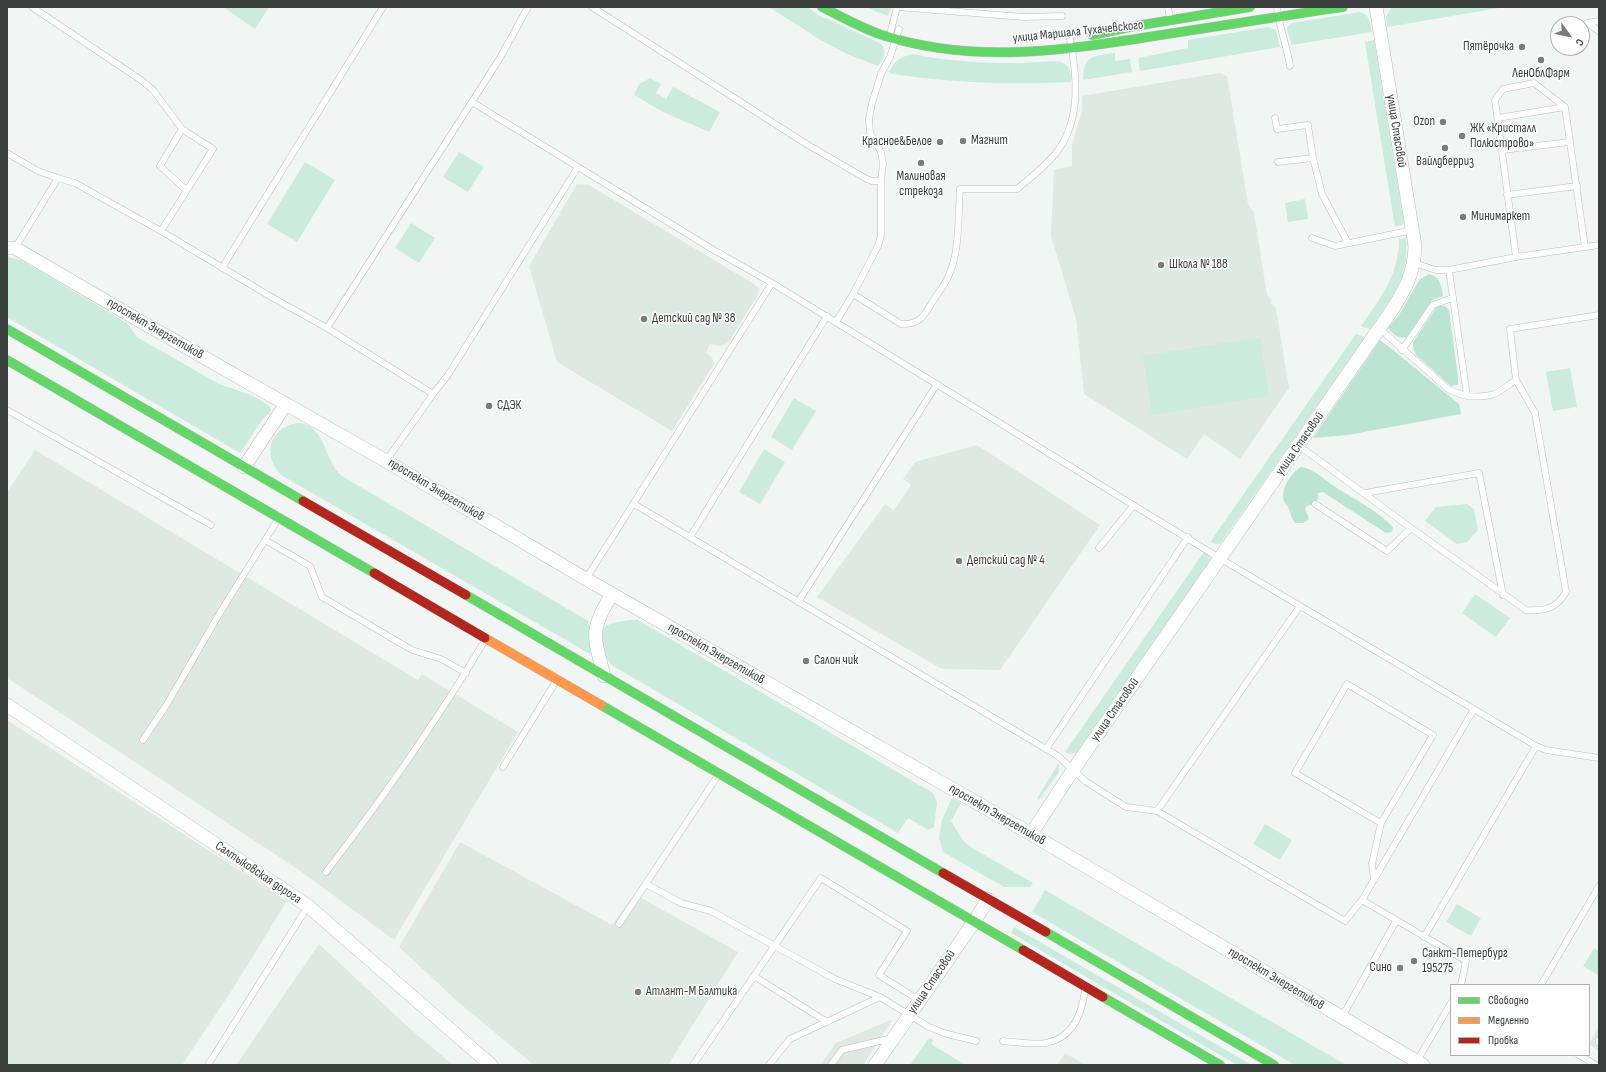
<!DOCTYPE html>
<meta charset="utf-8">
<style>
body{margin:0}
#map{position:relative;width:1606px;height:1072px;overflow:hidden;background:#f1f6f4;font-family:"Sofia Sans Condensed",sans-serif}
canvas{display:block}
.frame{position:absolute;inset:0;border:8px solid #393d3c;pointer-events:none}
.legend{position:absolute;left:1450px;top:984px;width:140px;height:72px;box-sizing:border-box;background:#fff;border:1px solid #b0b1b1;margin:0;padding:5px 7px;list-style:none;font-size:12px;color:#393d3c}
.legend li{display:flex;align-items:center;gap:8px;height:20px}
.legend b{width:20px;border:1px solid #b0b1b1}
.north{position:absolute;left:1550px;top:16px;width:40px;height:40px;box-sizing:border-box;background:#fff;border:1px solid #b0b1b1;border-radius:50%;rotate:123deg;font-size:11px;font-weight:700;line-height:16px;text-align:center;color:#393d3c}
.north::after{content:'';display:block;margin:auto;width:14px;height:18px;background:#797e7c;clip-path:polygon(50% 0,100% 100%,50% 72%,0 100%)}
</style>
<div id="map">
<canvas width="1606" height="1072"></canvas>
<div class="frame"></div>
<ul class="legend">
<li><b style="height:5px;background:#63d668"></b>Свободно</li>
<li><b style="height:5px;background:#ff974d"></b>Медленно</li>
<li><b style="height:5px;background:#b3261e"></b>Пробка</li>
</ul>
<div class="north">С</div>
</div>
<script>
const context = document.querySelector('canvas').getContext('2d');
context.lineJoin = 'round';
function fill(path, color) { context.fillStyle = color; context.fill(path, 'evenodd'); }
function strokePath(path, color, width, dash) { context.strokeStyle = color; context.lineWidth = width; context.lineCap = dash ? 'butt' : 'round'; context.setLineDash(dash || []); context.stroke(path); }
function label(font, color, halo, rows, align = 'center') {
  context.font = font + ' "Sofia Sans Condensed",sans-serif'; context.lineWidth = 3; context.setLineDash([]); context.textBaseline = 'middle'; context.strokeStyle = halo; context.fillStyle = color; for (const [text, x, y, turn = 0] of rows) {
    context.save(); context.translate(x, y); context.rotate((+turn || 0) * Math.PI / 180); context.textAlign = isNaN(turn) ? turn : align; if (halo) context.strokeText(text, 0, 0); context.fillText(text, 0, 0); context.restore();
  }
}
fill(new Path2D(`
 M1220,73L1227,76L1248,204L1254,213L1267,295L1272,300L1271,303L1276,308L1289,388L1240,459L1204,434L1187,459L1084,394L1076,319L1051,236L1054,170L1072,166V145L1082,110V96Z
 M577,184L589,185L754,284L759,289L758,295L728,343L719,346L710,344L706,352L712,358L714,364L672,431L557,362L529,266Z
 M977,445L1100,525L1000,670L942,669L817,597L885,504L894,510L911,485L903,479L915,462Z
 M35,450L418,680L422,674L518,732L394,940L299,870L7,678V492Z
 M7,720L287,901L234,987L182,1065H7Z
 M460,842L612,925L634,894L738,952L668,1065H534L457,1001L399,947Z
 M319,944L407,1026L453,1065H236Z
 M893,1019L863,1065H820L836,1043Z
 M1599,1027V1051L1589,1044Z
 M1065,1053L1086,1065H1057Z`), '#dee9e4');
fill(new Path2D(`
 M227,7H269L255,29L226,9Z
 M769,7H807L819,15L880,43C888,51 884,58 878,66L847,54L819,39Z
 M865,7H891L888,16Z
 M1392,7H1505L1387,27L1386,17Z
 M1360,12C1370,15 1370,22 1372,32L1292,45L1287,30L1288,26L1292,23Z
 M1268,27L1276,30L1280,47L1140,71L1138,58L1188,48V40Z
 M1374,40L1404,224L1395,227L1365,42Z
 M1115,53V61L1130,59L1132,72L1083,80C1083,55 1093,56 1115,53Z
 M913,54C949,62 985,63 1022,63C1031,63 1055,60 1061,62C1071,66 1071,73 1071,82C1010,85 953,83 893,74L889,72C895,60 900,57 913,54Z
 M650,78L661,84L656,93L666,99L673,87L720,112L709,132L663,112L634,95L639,84Z
 M459,152L484,167L468,192L443,177Z
 M305,162L335,180L297,242L267,224Z
 M1305,199L1308,219L1288,222L1285,203Z
 M411,223L435,238L419,263L395,248Z
 M1406,238C1410,278 1391,298 1370,329L1361,326C1380,299 1399,275 1399,239Z
 M7,257L21,260L127,323L137,337L219,384L251,395L268,405L270,407L271,411L263,419L240,453L7,317Z
 M1356,334L1365,337L1220,544H1215L1210,542Z
 M1260,337L1269,396L1152,415L1143,356Z
 M1570,368L1577,407L1553,411L1546,372Z
 M794,398L816,411L792,450L771,437Z
 M297,423C326,423 324,462 342,476L588,621L591,637L590,654L281,475C262,454 269,429 297,423Z
 M764,449L785,462L760,504L739,492Z
 M1467,504L1474,509L1478,530L1467,542L1457,544L1425,521L1436,507Z
 M1204,552L1208,555L1211,559L1077,752L1070,754L1065,752Z
 M1475,594L1510,618L1496,637L1462,613Z
 M631,620H638L643,623L933,793L937,802L934,827L928,830L908,818L898,833L613,666C605,659 595,634 606,626C612,622 624,621 631,620Z
 M1059,763V772L1039,800L1037,798Z
 M952,798L961,803L951,821L964,842L974,849L1033,883L1030,887H1004L943,852L939,838L942,820Z
 M1265,824L1292,840L1280,860L1253,844Z
 M1045,890L1346,1065H1295L1032,912Z
 M1457,904L1481,918L1471,936L1446,922Z
 M1014,927L1252,1065H1237L1011,933Z
 M1594,948L1599,951V976L1583,966Z
 M929,1038L934,1040L931,1044L966,1065H910Z`), '#caebdd');
fill(new Path2D(`
 M1429,274C1440,276 1442,287 1443,296L1432,300L1407,337C1397,339 1394,335 1388,328L1399,315L1420,279Z
 M1440,306H1445L1449,310L1458,377V385L1451,386L1416,355L1413,349V342L1436,308Z
 M1380,340L1393,350L1459,404L1461,414L1348,435L1313,438Z
 M1301,467C1314,469 1321,477 1331,484C1351,498 1376,509 1393,527L1392,532L1386,533L1323,492L1318,493V499L1315,504L1307,506L1305,508L1309,519L1303,523H1295C1291,518 1291,515 1289,509C1288,506 1285,504 1284,501C1280,489 1291,473 1301,467Z`), '#bbe4d4');
const lane = new Path2D(`
 M32,7L141,80L153,90L182,129L213,149L161,231
 M592,7L808,145L865,178L872,181H881
 M897,7L1024,17L1062,16
 M1168,7L1170,19
 M1277,7C1279,27 1287,46 1290,66
 M1599,21L1587,23L1599,31
 M890,34L897,7
 M472,102L712,249L772,283L586,579
 M1275,118L1277,129L1308,125L1313,158L1322,194L1348,243
 M1498,118L1565,107
 M182,129L160,166L186,190
 M1502,150L1570,142
 M7,153L38,171L58,178L15,248
 M1278,162L1313,158
 M58,178L75,183L161,231L273,298L327,328L433,394
 M1507,195L1577,186
 M1312,238L1335,246L1413,230
 M1516,257L1495,100L1503,89L1534,83L1565,107L1585,247
 M1414,263L1436,270H1449L1516,257L1599,245
 M222,268L383,7
 M1449,270L1467,396
 M772,283L1221,559L1536,746L1546,750L1599,758
 M853,294L901,324C920,325 924,316 933,301C938,293 944,286 948,277C960,253 958,216 960,189H1017C1031,177 1049,164 1059,149C1081,117 1077,75 1070,39
 M836,322L853,294L878,246L881,235V181L883,164L881,152L870,133L869,119L872,103L881,74L890,57L899,29
 M327,328L500,58L528,7
 M1380,329L1448,389C1461,396 1477,398 1491,395C1500,393 1509,384 1516,380L1510,329L1599,315
 M1402,350L1433,305L1452,298
 M7,410L211,525
 M1298,445L1411,528L1526,610C1545,611 1556,609 1566,592L1535,413L1516,380
 M386,461L433,394L448,375L578,167
 M1365,493L1479,473L1503,595
 M634,504L1058,756L1085,781L1126,807L1157,811L1345,921L1362,900L1474,709
 M1315,504L1387,551L1411,528
 M690,537L827,316
 M265,540L310,566L322,597L412,650L441,659L466,673
 M1099,548L1134,505
 M798,602L937,384
 M143,740L167,704L221,611L277,521
 M1046,749L1188,537
 M503,767L555,683
 M1157,811L1300,606
 M326,872C383,798 436,722 484,642
 M1374,880L1372,864L1381,823L1433,735L1347,684L1295,773L1381,823
 M646,884L681,903L711,911L835,979L880,997
 M1362,900L1466,961L1461,985
 M619,924L717,777
 M1424,937L1536,746
 M754,976L827,1022
 M1541,985L1599,886
 M1342,1017L1396,921
 M1599,1040V1043
 M1003,1041C1016,1042 1035,1045 1046,1043C1073,1038 1082,1014 1085,990
 M1579,1055L1596,1065
 M1417,1061L1451,1003
 M208,1065L308,906
 M693,1065L821,878L907,931L879,975L919,1000
 M769,1065L790,1039L880,997L929,1027L947,1034L976,1041
 M831,1065L842,1050L892,1038`);
const street = new Path2D(`
 M7,248H15L133,317L386,461L586,579L1031,834L1423,1065
 M244,467L286,404
 M604,676C594,636 589,631 612,594
 M7,705L308,906L491,1065
 M1031,834L1073,770L1392,310C1406,288 1414,273 1415,246L1376,7
 M875,1065L974,922L988,899`);
const fast = new Path2D(`
 M822,7C842,17 861,28 882,35C976,65 1066,50 1161,35C1221,26 1282,16 1343,7
 M1092,35L1130,27L1250,7
 M7,329L303,501
 M7,360L374,573
 M466,595L943,873
 M601,705L1023,950
 M1046,932L1274,1065
 M1103,997L1220,1065`);
const slow = new Path2D(`
 M485,638L601,705`);
const jam = new Path2D(`
 M303,501L466,595
 M374,573L485,638
 M943,873L1046,932
 M1023,950L1103,997`);
strokePath(lane, '#babebc', 7);
strokePath(street, '#babebc', 14);
strokePath(fast, '#babebc', 10);
strokePath(slow, '#babebc', 10);
strokePath(jam, '#babebc', 10);
strokePath(lane, '#fdfefd', 6);
strokePath(street, '#fdfefd', 13);
strokePath(fast, '#63d668', 9);
strokePath(slow, '#ff974d', 9);
strokePath(jam, '#b3261e', 9);
for (const [x, y, r, color] of [
 [1522,47,4,"#797e7c"],
 [1541,60,4,"#797e7c"],
 [1443,122,4,"#797e7c"],
 [1462,136,4,"#797e7c"],
 [963,141,4,"#797e7c"],
 [940,142,4,"#797e7c"],
 [1445,148,4,"#797e7c"],
 [921,163,4,"#797e7c"],
 [1463,217,4,"#797e7c"],
 [1161,265,4,"#797e7c"],
 [644,319,4,"#797e7c"],
 [489,406,4,"#797e7c"],
 [959,561,4,"#797e7c"],
 [806,661,4,"#797e7c"],
 [1414,961,4,"#797e7c"],
 [1400,968,4,"#797e7c"],
 [638,992,4,"#797e7c"]
]) { const dot = new Path2D(); dot.arc(x, y, r, 0, 2 * Math.PI); context.fillStyle = color; context.fill(dot); strokePath(dot, '#fff', 1.5); }
label('13px', '#393d3c', '#fff', [
 ["улица Маршала Тухачевского",1078,32,-6],
 ["улица Стасовой",1396,131,81],
 ["проспект Энергетиков",155,329,30],
 ["улица Стасовой",1300,444,-55],
 ["проспект Энергетиков",436,490,31],
 ["проспект Энергетиков",716,654,30],
 ["улица Стасовой",1115,710,-55],
 ["проспект Энергетиков",997,815,30],
 ["Салтыковская дорога",258,873,34],
 ["проспект Энергетиков",1276,979,31],
 ["улица Стасовой",932,982,-56]
]);
label('13px', '#393d3c', '#fff', [
 ["Пятёрочка",1514,47,"right"],
 ["ЛенОблФарм",1541,74,"center"],
 ["Ozon",1435,122,"right"],
 ["ЖК «Кристалл",1470,129],
 ["Полюстрово»",1470,144],
 ["Магнит",971,141],
 ["Красное&Белое",932,142,"right"],
 ["Вайлдберриз",1445,162,"center"],
 ["Малиновая",921,177,"center"],
 ["стрекоза",921,192,"center"],
 ["Минимаркет",1471,217],
 ["Школа № 188",1169,265],
 ["Детский сад № 38",652,319],
 ["СДЭК",497,406],
 ["Детский сад № 4",967,561],
 ["Салон чик",814,661],
 ["Санкт-Петербург",1422,954],
 ["195275",1422,969],
 ["Сино",1392,968,"right"],
 ["Атлант-М Балтика",646,992]
], 'left');
</script>
